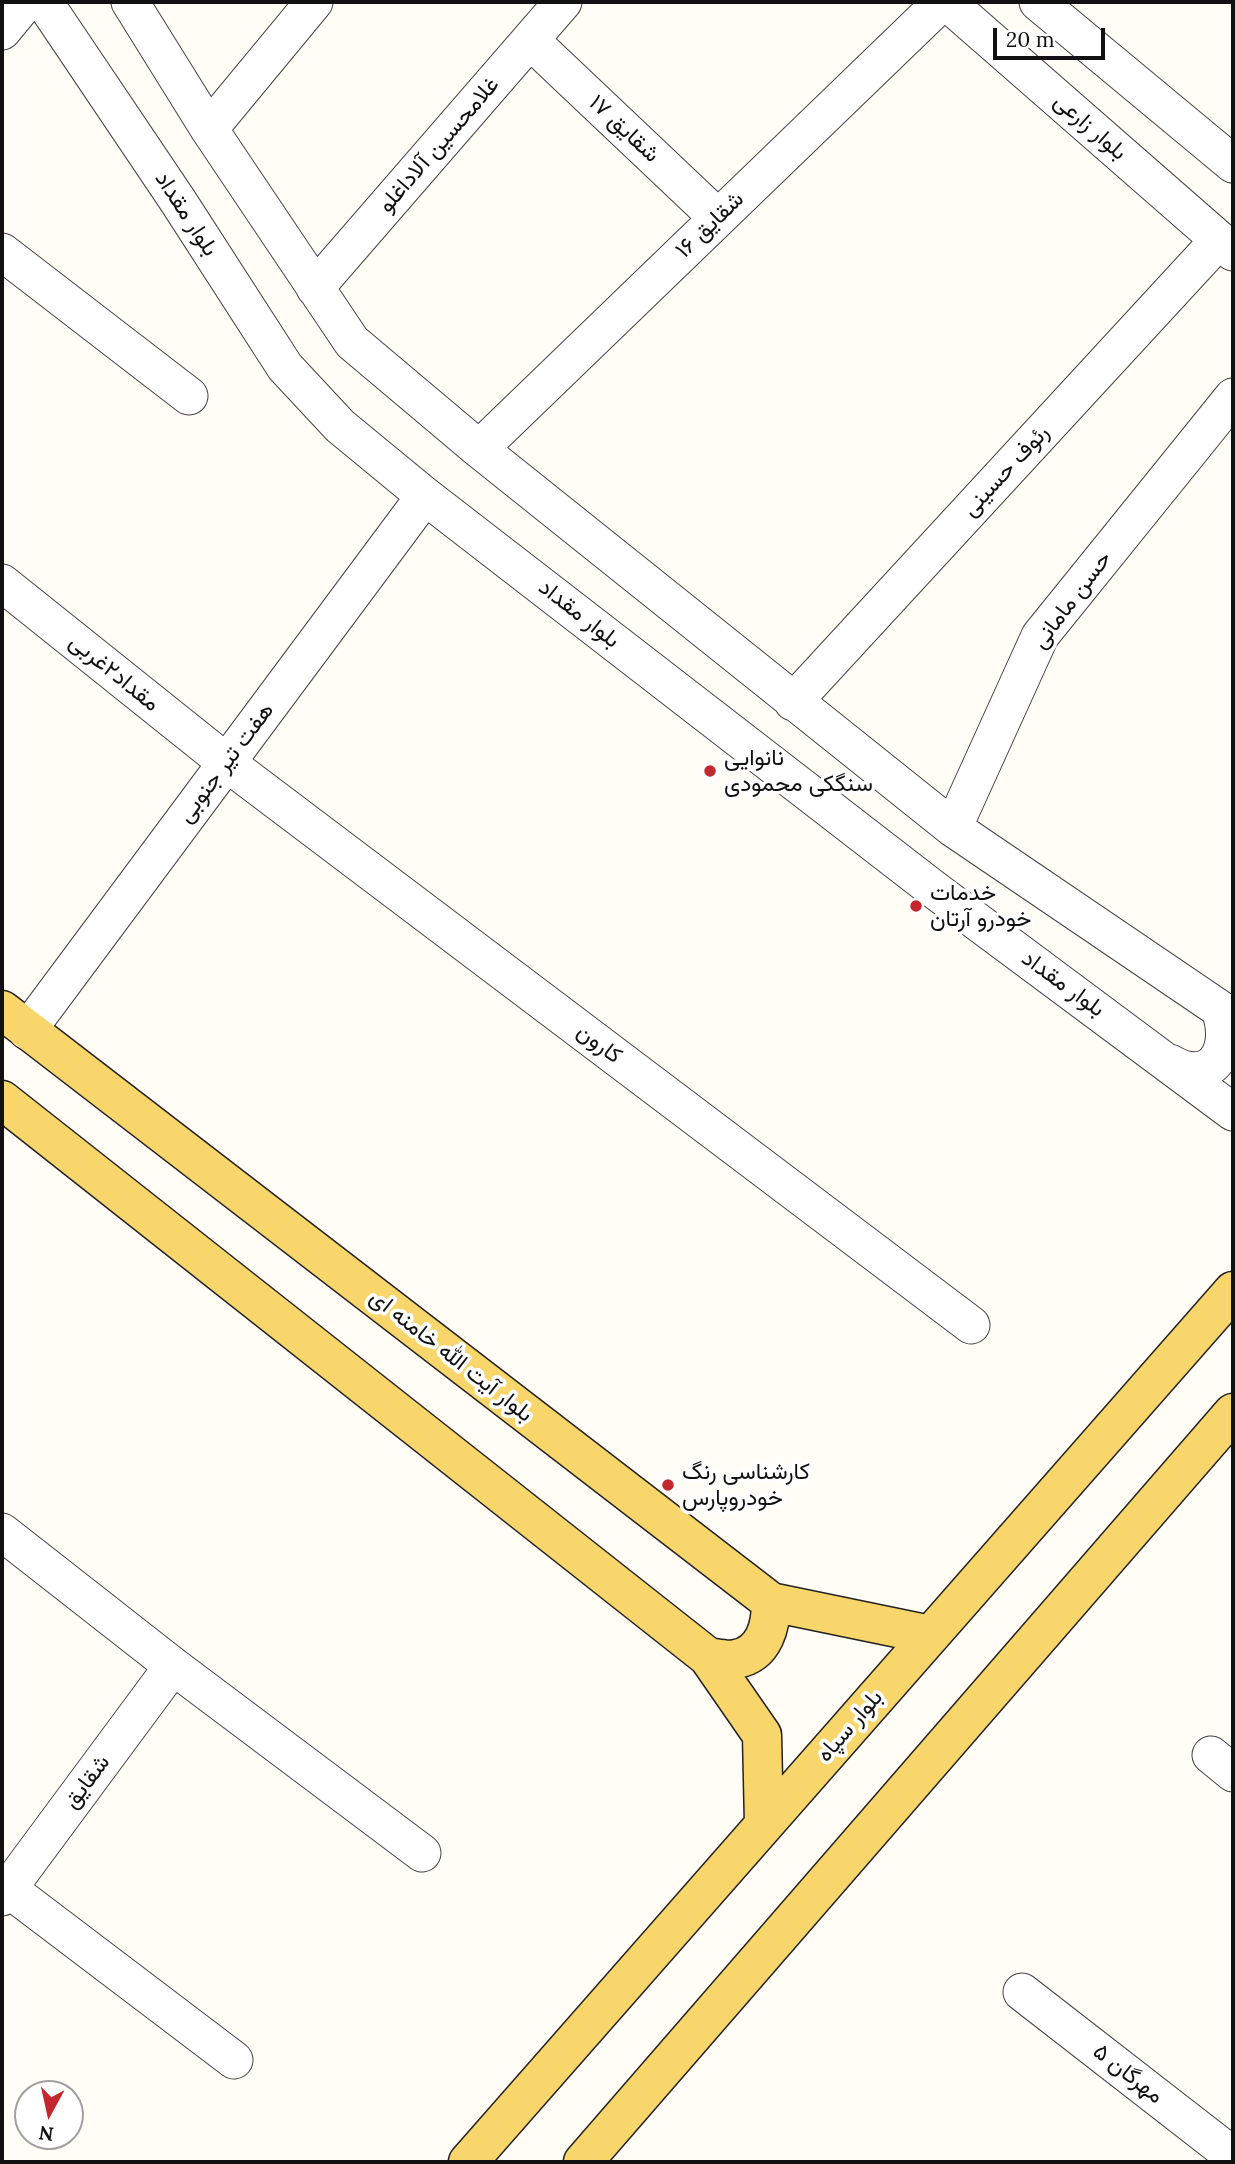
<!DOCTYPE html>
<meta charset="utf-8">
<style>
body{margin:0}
#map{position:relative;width:1235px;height:2164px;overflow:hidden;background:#fffdf5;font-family:Lora,serif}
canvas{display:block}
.frame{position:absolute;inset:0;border:4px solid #111;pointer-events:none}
.north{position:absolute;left:14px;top:2080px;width:70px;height:70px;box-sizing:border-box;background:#fff;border:2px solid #a0a0a0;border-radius:50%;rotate:188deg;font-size:19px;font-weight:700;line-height:28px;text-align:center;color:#111}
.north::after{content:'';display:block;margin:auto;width:24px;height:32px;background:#c4262e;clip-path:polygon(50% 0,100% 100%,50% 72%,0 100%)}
.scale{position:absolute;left:993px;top:28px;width:112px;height:32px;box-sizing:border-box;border:4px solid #111;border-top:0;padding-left:9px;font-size:21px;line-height:24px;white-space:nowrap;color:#111;-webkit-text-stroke:5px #fff;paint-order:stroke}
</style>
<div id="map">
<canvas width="1235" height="2164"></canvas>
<div class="frame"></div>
<div class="north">N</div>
<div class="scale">20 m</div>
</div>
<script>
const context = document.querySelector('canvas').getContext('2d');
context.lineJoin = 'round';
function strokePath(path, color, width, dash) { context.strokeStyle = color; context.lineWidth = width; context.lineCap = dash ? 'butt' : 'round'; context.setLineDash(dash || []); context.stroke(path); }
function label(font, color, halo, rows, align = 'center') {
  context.font = font + ' Lora,Vazirmatn,serif'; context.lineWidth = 7; context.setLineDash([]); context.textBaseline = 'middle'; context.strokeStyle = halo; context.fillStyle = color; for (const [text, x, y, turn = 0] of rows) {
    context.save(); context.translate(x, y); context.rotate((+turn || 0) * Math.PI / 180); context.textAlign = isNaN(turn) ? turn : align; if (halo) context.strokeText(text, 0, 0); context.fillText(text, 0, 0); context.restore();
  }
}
const minor = new Path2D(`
 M44,2L178,201L285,367L340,426L425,496L932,888L1233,1112
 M130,2L209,129L352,342L479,449L953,828L1233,1018
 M947,2L1233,252
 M1038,2L1233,164
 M2,31L26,2
 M530,40L718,218
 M209,129L314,2
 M2,252L189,396
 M315,288L563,2
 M479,449L942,2
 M2,583L227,763L971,1325
 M793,702L1219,240
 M953,828L1040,636L1233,397
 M27,1031L425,496
 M1170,1063C1211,1087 1235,1051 1220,1010
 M2,1532L173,1666L422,1853
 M1211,1755L1233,1773
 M2,1884L234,2060
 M2,1897L173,1666
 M1022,1992L1233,2156`);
const major = new Path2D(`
 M2,1010L771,1602L931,1635
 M2,1100L708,1657L762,1735L764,1824
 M708,1657C716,1658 728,1661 736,1659C765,1654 771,1625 771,1602
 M468,2162L1233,1291
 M583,2162L1233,1413`);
strokePath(minor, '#444', 39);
strokePath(major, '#222', 41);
strokePath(minor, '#fff', 37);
strokePath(major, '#f9d66b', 38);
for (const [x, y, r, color] of [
 [710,771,7,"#c4262e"],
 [916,906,7,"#c4262e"],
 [668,1485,7,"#c4262e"]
]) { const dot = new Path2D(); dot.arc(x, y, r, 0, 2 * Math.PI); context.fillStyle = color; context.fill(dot); strokePath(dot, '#fff', 2.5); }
label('23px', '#111', '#fff', [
 ["بلوار زارعی",1090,127,41],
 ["شقایق ۱۷",624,129,43],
 ["غلامحسین آلاداغلو",439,145,-49],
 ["بلوار مقداد",186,214,57],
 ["شقایق ۱۶",710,225,-44],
 ["رئوف حسینی",1006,471,-47],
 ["حسن مامانی",1072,600,-53],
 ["بلوار مقداد",579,614,38],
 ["مقداد۲غربی",114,673,39],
 ["هفت تیر جنوبی",226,763,-53],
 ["بلوار مقداد",1063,984,36],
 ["کارون",599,1044,37],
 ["بلوار آیت الله خامنه ای",451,1356,38],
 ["بلوار سپاه",850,1726,-49],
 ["شقایق",87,1782,-53],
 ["مهرگان ۵",1128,2074,38]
]);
label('23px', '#111', '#fff', [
 ["نانوایی",724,758],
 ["سنگکی محمودی",724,784],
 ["خدمات",930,893],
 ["خودرو آرتان",930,919],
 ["کارشناسی رنگ",682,1472],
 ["خودروپارس",682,1498]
], 'left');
</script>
